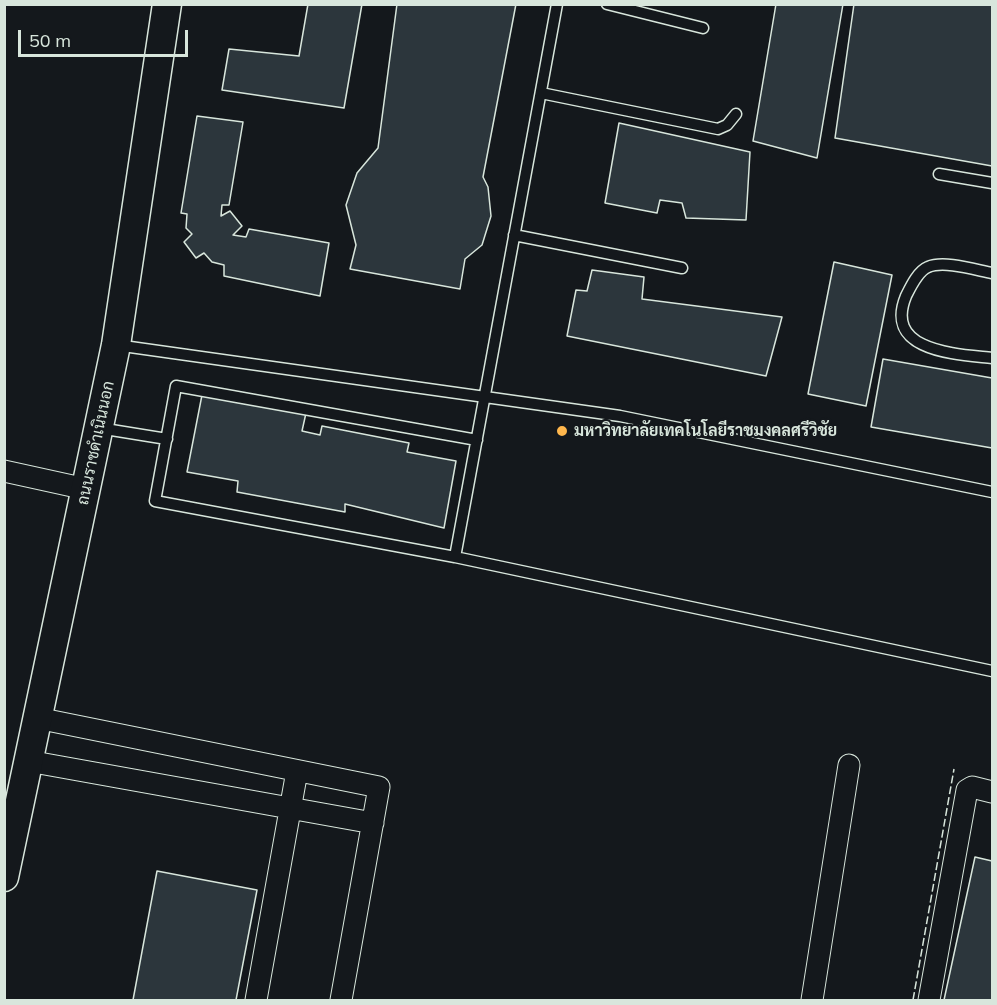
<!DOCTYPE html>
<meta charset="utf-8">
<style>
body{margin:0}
#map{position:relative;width:997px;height:1005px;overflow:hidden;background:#14181c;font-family:Mulish,sans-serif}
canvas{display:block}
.frame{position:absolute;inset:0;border:6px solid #d8e6dc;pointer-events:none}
.scale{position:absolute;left:18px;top:30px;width:170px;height:27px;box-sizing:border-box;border:3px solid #d8e6dc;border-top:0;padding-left:8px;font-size:18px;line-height:21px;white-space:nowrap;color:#d8e6dc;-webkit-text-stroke:4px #14181c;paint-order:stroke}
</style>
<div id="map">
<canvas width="997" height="1005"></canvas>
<div class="frame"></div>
<div class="scale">50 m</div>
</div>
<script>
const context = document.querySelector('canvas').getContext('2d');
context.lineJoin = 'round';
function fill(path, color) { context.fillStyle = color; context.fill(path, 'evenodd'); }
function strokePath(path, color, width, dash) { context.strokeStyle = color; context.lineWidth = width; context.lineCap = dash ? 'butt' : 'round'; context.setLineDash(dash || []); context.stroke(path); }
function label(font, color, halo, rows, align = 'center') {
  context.font = font + ' Mulish,Sarabun,sans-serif'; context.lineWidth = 4.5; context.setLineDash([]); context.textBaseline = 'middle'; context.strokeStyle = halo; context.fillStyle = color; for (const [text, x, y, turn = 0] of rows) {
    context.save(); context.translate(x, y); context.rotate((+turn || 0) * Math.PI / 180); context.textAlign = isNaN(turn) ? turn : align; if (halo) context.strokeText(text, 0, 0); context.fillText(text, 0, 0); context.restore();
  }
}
const building = new Path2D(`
 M308,4H362L344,108L222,90L229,49L299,56Z
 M397,4H516L483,177L488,187L491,216L482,245L465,259L460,289L350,269L356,245L346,205L357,173L378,148Z
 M776,4H843L817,158L753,141Z
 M854,4H992V166L835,138Z
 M197,116L243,122L229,205H222L221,216L230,211L242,226L233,235L246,237L249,229L329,243L320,296L224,276V265L212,262L204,253L196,258L184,242L192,234L186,228L187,214L181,213Z
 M619,123L750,152L746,220L686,218L682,203L660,200L657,213L605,203Z
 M834,262L892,275L866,406L808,394Z
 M592,270L644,277L642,299L782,317L766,376L567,336L576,290L587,291Z
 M883,359L992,378V448L871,427Z
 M202,395L306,413L302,431L320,435L322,426L409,443L407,452L456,461L444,528L345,504V512L237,492L238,481L187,472Z
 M975,857L992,861V1000H944Z
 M157,871L257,890L236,1000H133Z`);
fill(building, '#2c363c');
strokePath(building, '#d8e6dc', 1.5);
const lane = new Path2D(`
 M607,4L703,28
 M541,93L718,129L727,125L736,114
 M939,174L992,183
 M514,235L682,268
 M992,273C976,270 944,260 928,267C918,271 911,286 906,296C883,352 957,354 992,358
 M116,345L620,416L992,492
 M99,428L167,439
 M477,440L176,386L155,501L455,557L992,671
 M455,557L557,4`);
const street = new Path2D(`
 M4,471L86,489
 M37,718L379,787L341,1000
 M28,761L373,823
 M256,1000L297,771
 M812,1000L849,765
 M929,1000L967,790L972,787L992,792`);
const secondary = new Path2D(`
 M4,877L116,345L167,4`);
strokePath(lane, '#d8e6dc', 13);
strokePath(street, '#d8e6dc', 23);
strokePath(secondary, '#d8e6dc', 31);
strokePath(lane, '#14181c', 10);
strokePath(street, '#14181c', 21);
strokePath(secondary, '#14181c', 28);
strokePath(new Path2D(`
 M913,1000L954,769`), '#d8e6dc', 1.5, [8, 3]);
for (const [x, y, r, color] of [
 [562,431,6,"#ffb74d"]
]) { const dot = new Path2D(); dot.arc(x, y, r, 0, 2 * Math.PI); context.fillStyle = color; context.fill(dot); strokePath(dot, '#14181c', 2); }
label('bold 16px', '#d8e6dc', '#14181c', [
 ["มหาวิทยาลัยเทคโนโลยีราชมงคลศรีวิชัย",574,431]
], 'left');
label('16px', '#d8e6dc', '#14181c', [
 ["ถนนราชดำเนินนอก",96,443,-78]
]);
</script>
